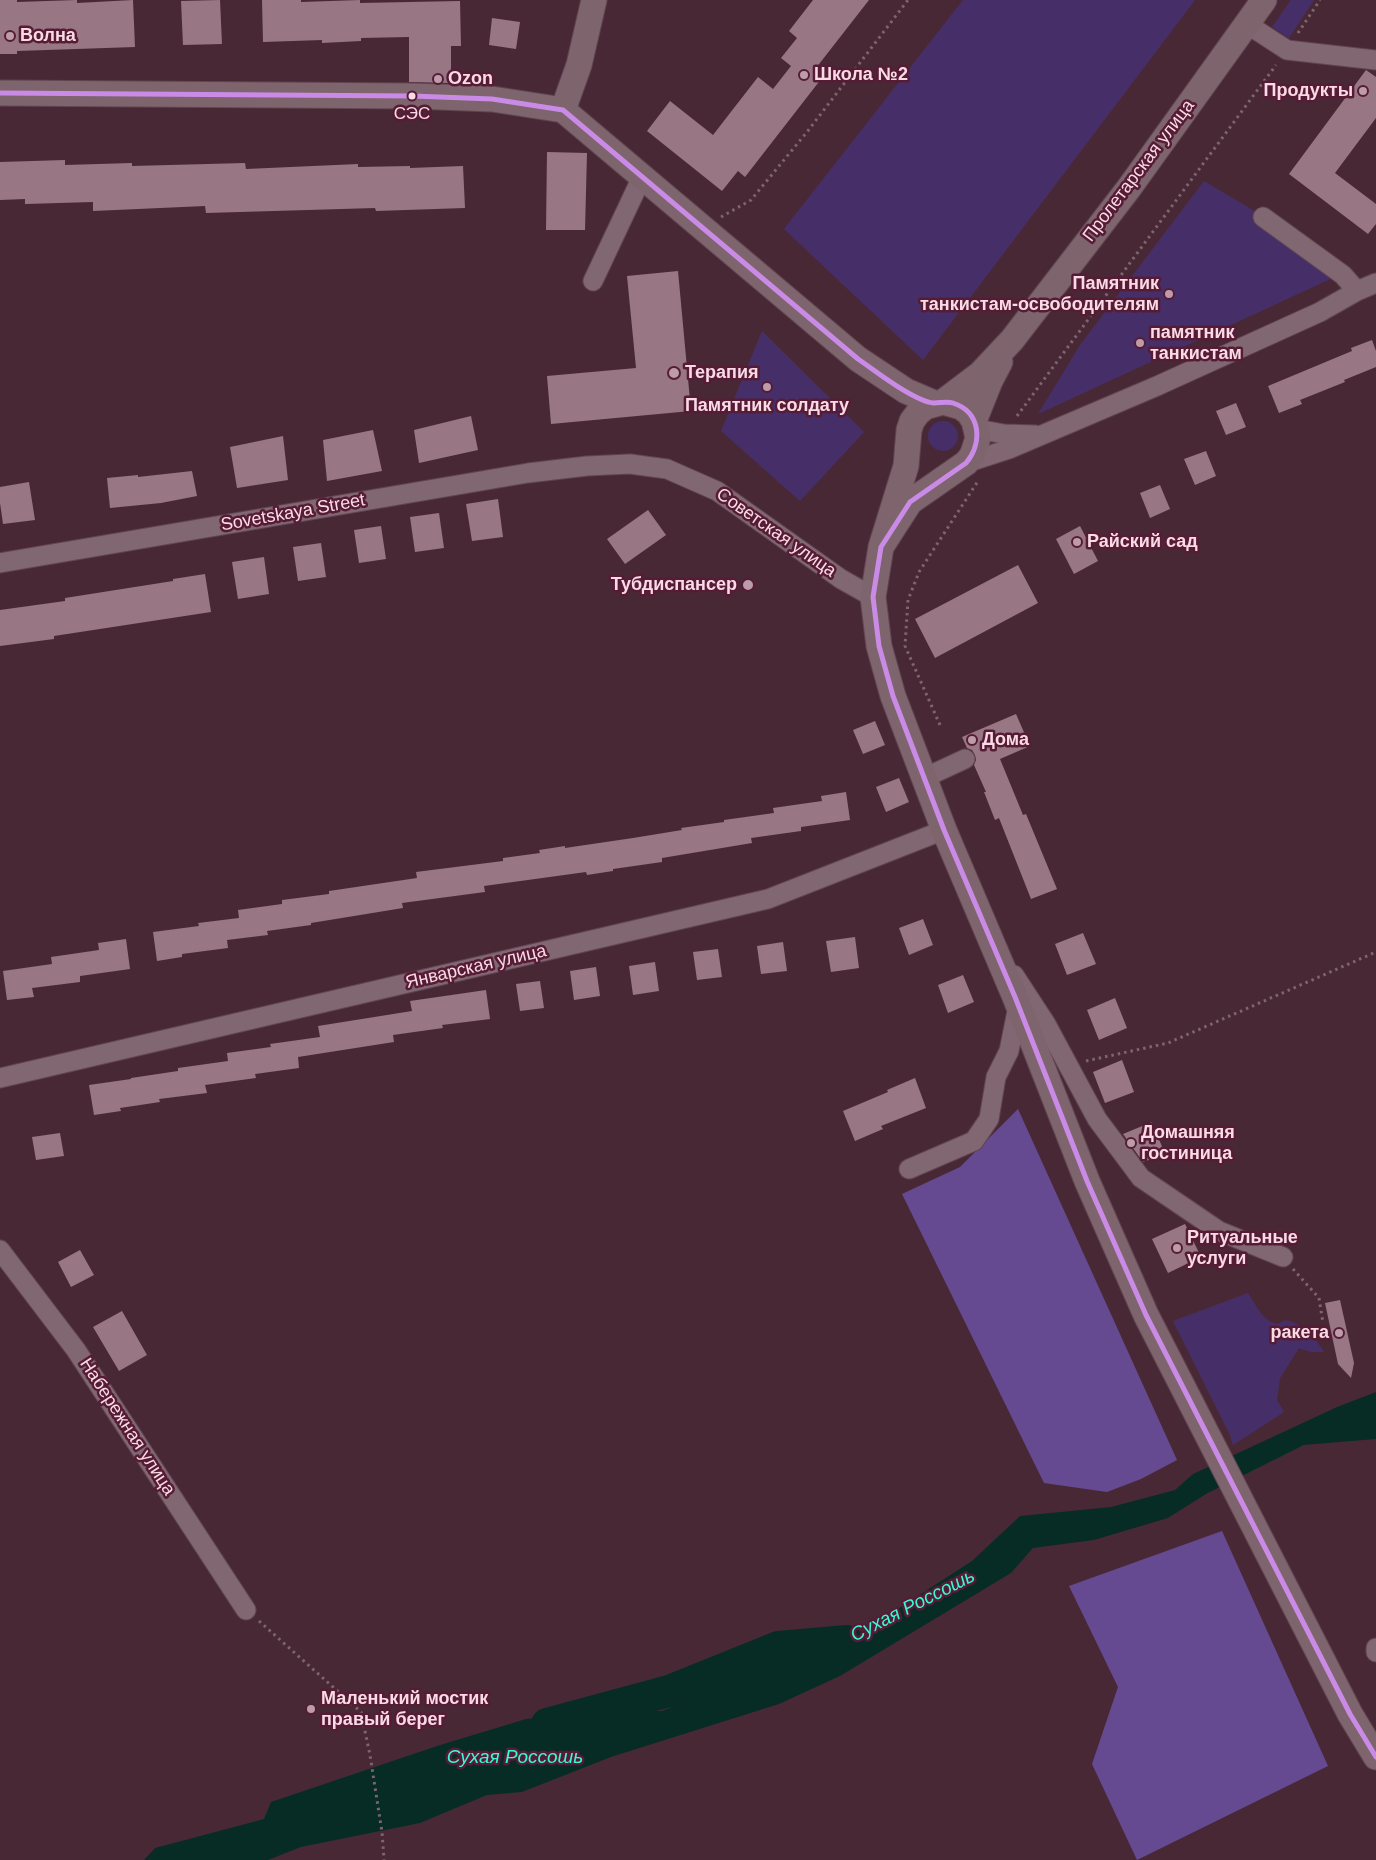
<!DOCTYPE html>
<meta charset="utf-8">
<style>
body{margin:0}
canvas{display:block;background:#492836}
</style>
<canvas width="1376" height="1860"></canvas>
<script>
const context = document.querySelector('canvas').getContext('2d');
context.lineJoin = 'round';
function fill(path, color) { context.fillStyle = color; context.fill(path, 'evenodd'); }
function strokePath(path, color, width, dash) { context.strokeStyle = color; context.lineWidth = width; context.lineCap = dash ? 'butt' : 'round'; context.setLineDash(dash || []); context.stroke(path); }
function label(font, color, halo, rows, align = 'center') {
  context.font = font + ' Helvetica,sans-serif'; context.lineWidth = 5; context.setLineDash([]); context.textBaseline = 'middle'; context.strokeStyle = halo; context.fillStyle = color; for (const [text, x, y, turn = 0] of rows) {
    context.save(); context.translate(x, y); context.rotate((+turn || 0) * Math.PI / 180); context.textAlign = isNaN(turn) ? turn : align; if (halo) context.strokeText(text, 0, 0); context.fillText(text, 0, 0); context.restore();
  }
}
fill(new Path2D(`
 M963,0H1195L923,360L784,229Z
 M1291,0H1314L1289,38L1272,27Z
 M1204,181L1352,269L1038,414L1080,345Z
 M762,331L864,432L800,501L721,431Z
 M928 436a15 15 0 1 1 30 0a15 15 0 1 1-30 0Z
 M1248,1293C1256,1305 1263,1322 1278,1324L1285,1320C1304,1324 1314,1336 1324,1352H1311L1299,1348L1280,1378L1277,1400L1284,1412L1233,1445L1230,1435L1173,1321Z`), '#462f69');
fill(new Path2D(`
 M1018,1109L1177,1460L1141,1479L1107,1492L1044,1483L902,1194L960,1167Z
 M1222,1531L1328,1766L1137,1860L1092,1764L1118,1687L1069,1586Z`), '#654a92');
fill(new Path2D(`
 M1376,1392V1439L1304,1445L1206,1494L1168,1518L1094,1540L1033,1548L1011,1573L840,1676L779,1704L611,1757L522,1792L487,1795L420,1823L301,1847L268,1860H144L155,1848L264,1819L271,1802L437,1746L526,1719L609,1711H662L735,1681L758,1655L778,1647L815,1644L865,1630L972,1561L1020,1516L1111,1507L1175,1490L1193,1474L1337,1407Z`), '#072c25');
strokePath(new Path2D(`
 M547,1724L669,1691L778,1647L847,1641`), '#072c25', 32);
fill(new Path2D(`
 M0,0H17V2L77,0V3L133,0L135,47L17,51V54H0Z
 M220,0L222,44L183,45L181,1Z
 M262,0H301V2L360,0V3L460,1L461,46H451V83L409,82V37L361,38V41L322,43V40L263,42Z
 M813,0H869L816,68L825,74L745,177L738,171L722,191L647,131L670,101L713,135L758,77L773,89L791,66L781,58L797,38L789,31Z
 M492,18L520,22L516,49L489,45Z
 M1366,70L1376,77V118L1335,173L1376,204V224L1368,234L1289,174Z
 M547,152L587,153L585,230H546Z
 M65,160V165L132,163V166L245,163L246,169L358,164V167L410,166V168L463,166L465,208L376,211L375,208L206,213L205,206L93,211V202L25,204V199L0,200V162Z
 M678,271L691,411L551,424L547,376L636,368L627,276Z
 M1372,340L1376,351V367L1344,380L1345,382L1300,400L1302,404L1279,413L1268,386L1352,351L1351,348Z
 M1236,403L1246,427L1226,435L1216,411Z
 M471,416L478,450L419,463L414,430Z
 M373,430L382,471L327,481L323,440Z
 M283,436L288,480L237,488L230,447Z
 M1206,451L1216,476L1195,485L1184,459Z
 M192,471L197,496L161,503L110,508L107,478L138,475V477Z
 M29,482L35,520L3,524L0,503V487Z
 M1160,485L1170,509L1150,518L1140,493Z
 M498,499L503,537L472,541L466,504Z
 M648,510L666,535L625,564L607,539Z
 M439,513L444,548L415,552L410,517Z
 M381,526L386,559L359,563L354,530Z
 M1080,526L1098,561L1074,574L1056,539Z
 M321,543L326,577L298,581L293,547Z
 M264,557L269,594L238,599L232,562Z
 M1018,565L1038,603L935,658L915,619Z
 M205,574L211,612L54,636V639L0,646V610L65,601V598L173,581V579Z
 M1016,714L1030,746L1000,759L1023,815L1026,814L1057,889L1031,899L999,818L995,820L984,792H986L974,765L976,760L975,755L972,750L967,748L962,737Z
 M875,721L885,745L863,754L853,730Z
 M899,778L909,802L886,812L876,787Z
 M846,792L850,820L801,827V831L751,838L752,843L662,858V862L613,869V871L587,875L586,872L484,886L485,892L402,903L403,908L311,923V925L267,931L268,935L227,940L228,948L182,954V957L157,961L153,932L199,926L198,923L239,918L238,910L282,904V900L329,894V891L417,878L416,872L503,861V858L540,853L539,850L565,846V848L633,838L682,830L681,828L724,822V820L774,813L773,808L822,801L821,796Z
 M923,919L933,945L909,955L899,928Z
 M1083,933L1096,964L1067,975L1055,944Z
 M855,937L859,968L831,972L826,941Z
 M126,939L130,969L80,976V982L32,988L34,997L7,1000L3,971L52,964L51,957L99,950L98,943Z
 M783,942L787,971L761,974L757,946Z
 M718,949L722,977L697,980L693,952Z
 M655,962L659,991L633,995L629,966Z
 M596,967L600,996L574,1000L570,971Z
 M963,975L974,1002L948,1013L938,985Z
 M540,981L544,1008L520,1011L516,984Z
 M486,990L490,1019L442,1025L443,1028L393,1035L394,1042L298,1057L299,1068L255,1074L256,1078L205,1085L207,1093L159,1099L160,1102L120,1108L121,1111L94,1115L89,1085L131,1079V1078L178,1071V1068L228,1061L227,1053L271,1047L270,1044L320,1037L318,1026L412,1011L410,1001Z
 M1115,998L1127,1028L1099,1040L1087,1010Z
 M1122,1060L1134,1092L1105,1103L1093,1072Z
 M915,1078L926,1108L881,1126L883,1129L855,1141L843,1111L888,1092L887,1090Z
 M1152,1122L1165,1154L1143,1162L1123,1134Z
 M60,1133L64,1156L36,1160L32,1137Z
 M1185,1224L1201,1257L1168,1273L1152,1239Z
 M80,1250L94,1275L71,1287L58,1262Z
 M1340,1300L1354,1363L1351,1378L1338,1364L1325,1303Z
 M122,1311L147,1355L119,1371L93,1327Z`), '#987684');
const minor = new Path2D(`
 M1247,24L1287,50L1376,60
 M1263,217L1343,275L1357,291
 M593,281L642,177
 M977,429L1004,434L1036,435
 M966,463L1009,449L1157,386L1320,312L1357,291L1376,283
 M0,563L528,473L587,466L630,464L667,469L717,491L841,579L873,597
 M924,778L965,759
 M1014,975L1046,1024L1097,1119L1141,1178L1219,1231L1283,1257
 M0,1078L768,899L944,830
 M909,1169L974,1141L989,1119L996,1077L1009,1051L1018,1006
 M0,1250L76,1350L246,1610
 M1376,1648V1652`);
const major = new Path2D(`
 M0,93L413,96L492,99L563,110L858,359L906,391L934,403
 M563,110L579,65L594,0
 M943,402L980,374L1012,340L1129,188L1264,0
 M974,421L990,381L1000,362
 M881,547L910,502L966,463L972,456L978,438L974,421L969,413L961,407L943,402L925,407L918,413L912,421L909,430L906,466L881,547L873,597L879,646L893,696L944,830L1015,997L1087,1181L1146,1315L1350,1714L1376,1757`);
strokePath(minor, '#614652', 21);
strokePath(major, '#614652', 27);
strokePath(new Path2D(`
 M1298,33L1320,0
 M721,217L751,200L807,132L908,0
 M1017,416L1276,65
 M940,725L905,646L908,600L919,572L978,481
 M1086,1061L1168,1043L1376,952
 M1293,1269L1319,1298L1323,1323
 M259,1621L361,1712L370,1755L382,1832L384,1860`), '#7c656e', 3, [2.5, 4]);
strokePath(minor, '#806771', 19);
strokePath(major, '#7d646d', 25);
strokePath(new Path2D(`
 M0,93L413,96L492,99L563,110L858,359C877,372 895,387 916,397C922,400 928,403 934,403C941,403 947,401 953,403C981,412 983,443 966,463L910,502L881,547L873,597L879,646L893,696L944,830L1015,997L1087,1181L1146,1315L1350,1714L1376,1757`), '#ca8be6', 5);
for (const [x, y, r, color] of [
 [10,36,5,"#bc9ca8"],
 [804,75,5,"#bc9ca8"],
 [438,79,5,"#bc9ca8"],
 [1363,91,5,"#bc9ca8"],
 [412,96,4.5,"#fadbe5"],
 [1169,294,5,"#bc9ca8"],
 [1140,343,5,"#bc9ca8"],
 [674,373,6,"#bc9ca8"],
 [767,387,5,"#bc9ca8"],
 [1077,542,5,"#bc9ca8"],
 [748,585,6,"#bc9ca8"],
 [972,740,5,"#bc9ca8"],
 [1131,1143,5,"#bc9ca8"],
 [1177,1248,5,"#bc9ca8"],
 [1339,1333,5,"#bc9ca8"],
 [311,1709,5,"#bc9ca8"]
]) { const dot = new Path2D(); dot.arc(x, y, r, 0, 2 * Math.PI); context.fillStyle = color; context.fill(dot); strokePath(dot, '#561b35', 2); }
label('17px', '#fadbe5', '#561b35', [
 ["СЭС",412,114]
]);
label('bold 18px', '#fadbe5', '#561b35', [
 ["Волна",20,36],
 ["Школа №2",814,75],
 ["Ozon",448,79],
 ["Продукты",1353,91,"right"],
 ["Памятник",1159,284,"right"],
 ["танкистам-освободителям",1159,305,"right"],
 ["памятник",1150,333],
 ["танкистам",1150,354],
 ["Терапия",685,373],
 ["Памятник солдату",767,406,"center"],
 ["Райский сад",1087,542],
 ["Тубдиспансер",737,585,"right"],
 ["Дома",982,740],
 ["Домашняя",1141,1133],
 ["гостиница",1141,1154],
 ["Ритуальные",1187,1238],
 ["услуги",1187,1259],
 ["ракета",1329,1333,"right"],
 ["Маленький мостик",321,1699],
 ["правый берег",321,1720]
], 'left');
label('18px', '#fadbe5', '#561b35', [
 ["Пролетарская улица",1139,171,-53],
 ["Sovetskaya Street",293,513,-10],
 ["Советская улица",776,533,35],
 ["Январская улица",476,967,-13],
 ["Набережная улица",127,1427,57]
]);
label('italic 19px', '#37fbd6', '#561b35', [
 ["Сухая Россошь",913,1606,-27],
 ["Сухая Россошь",515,1758]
]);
</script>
